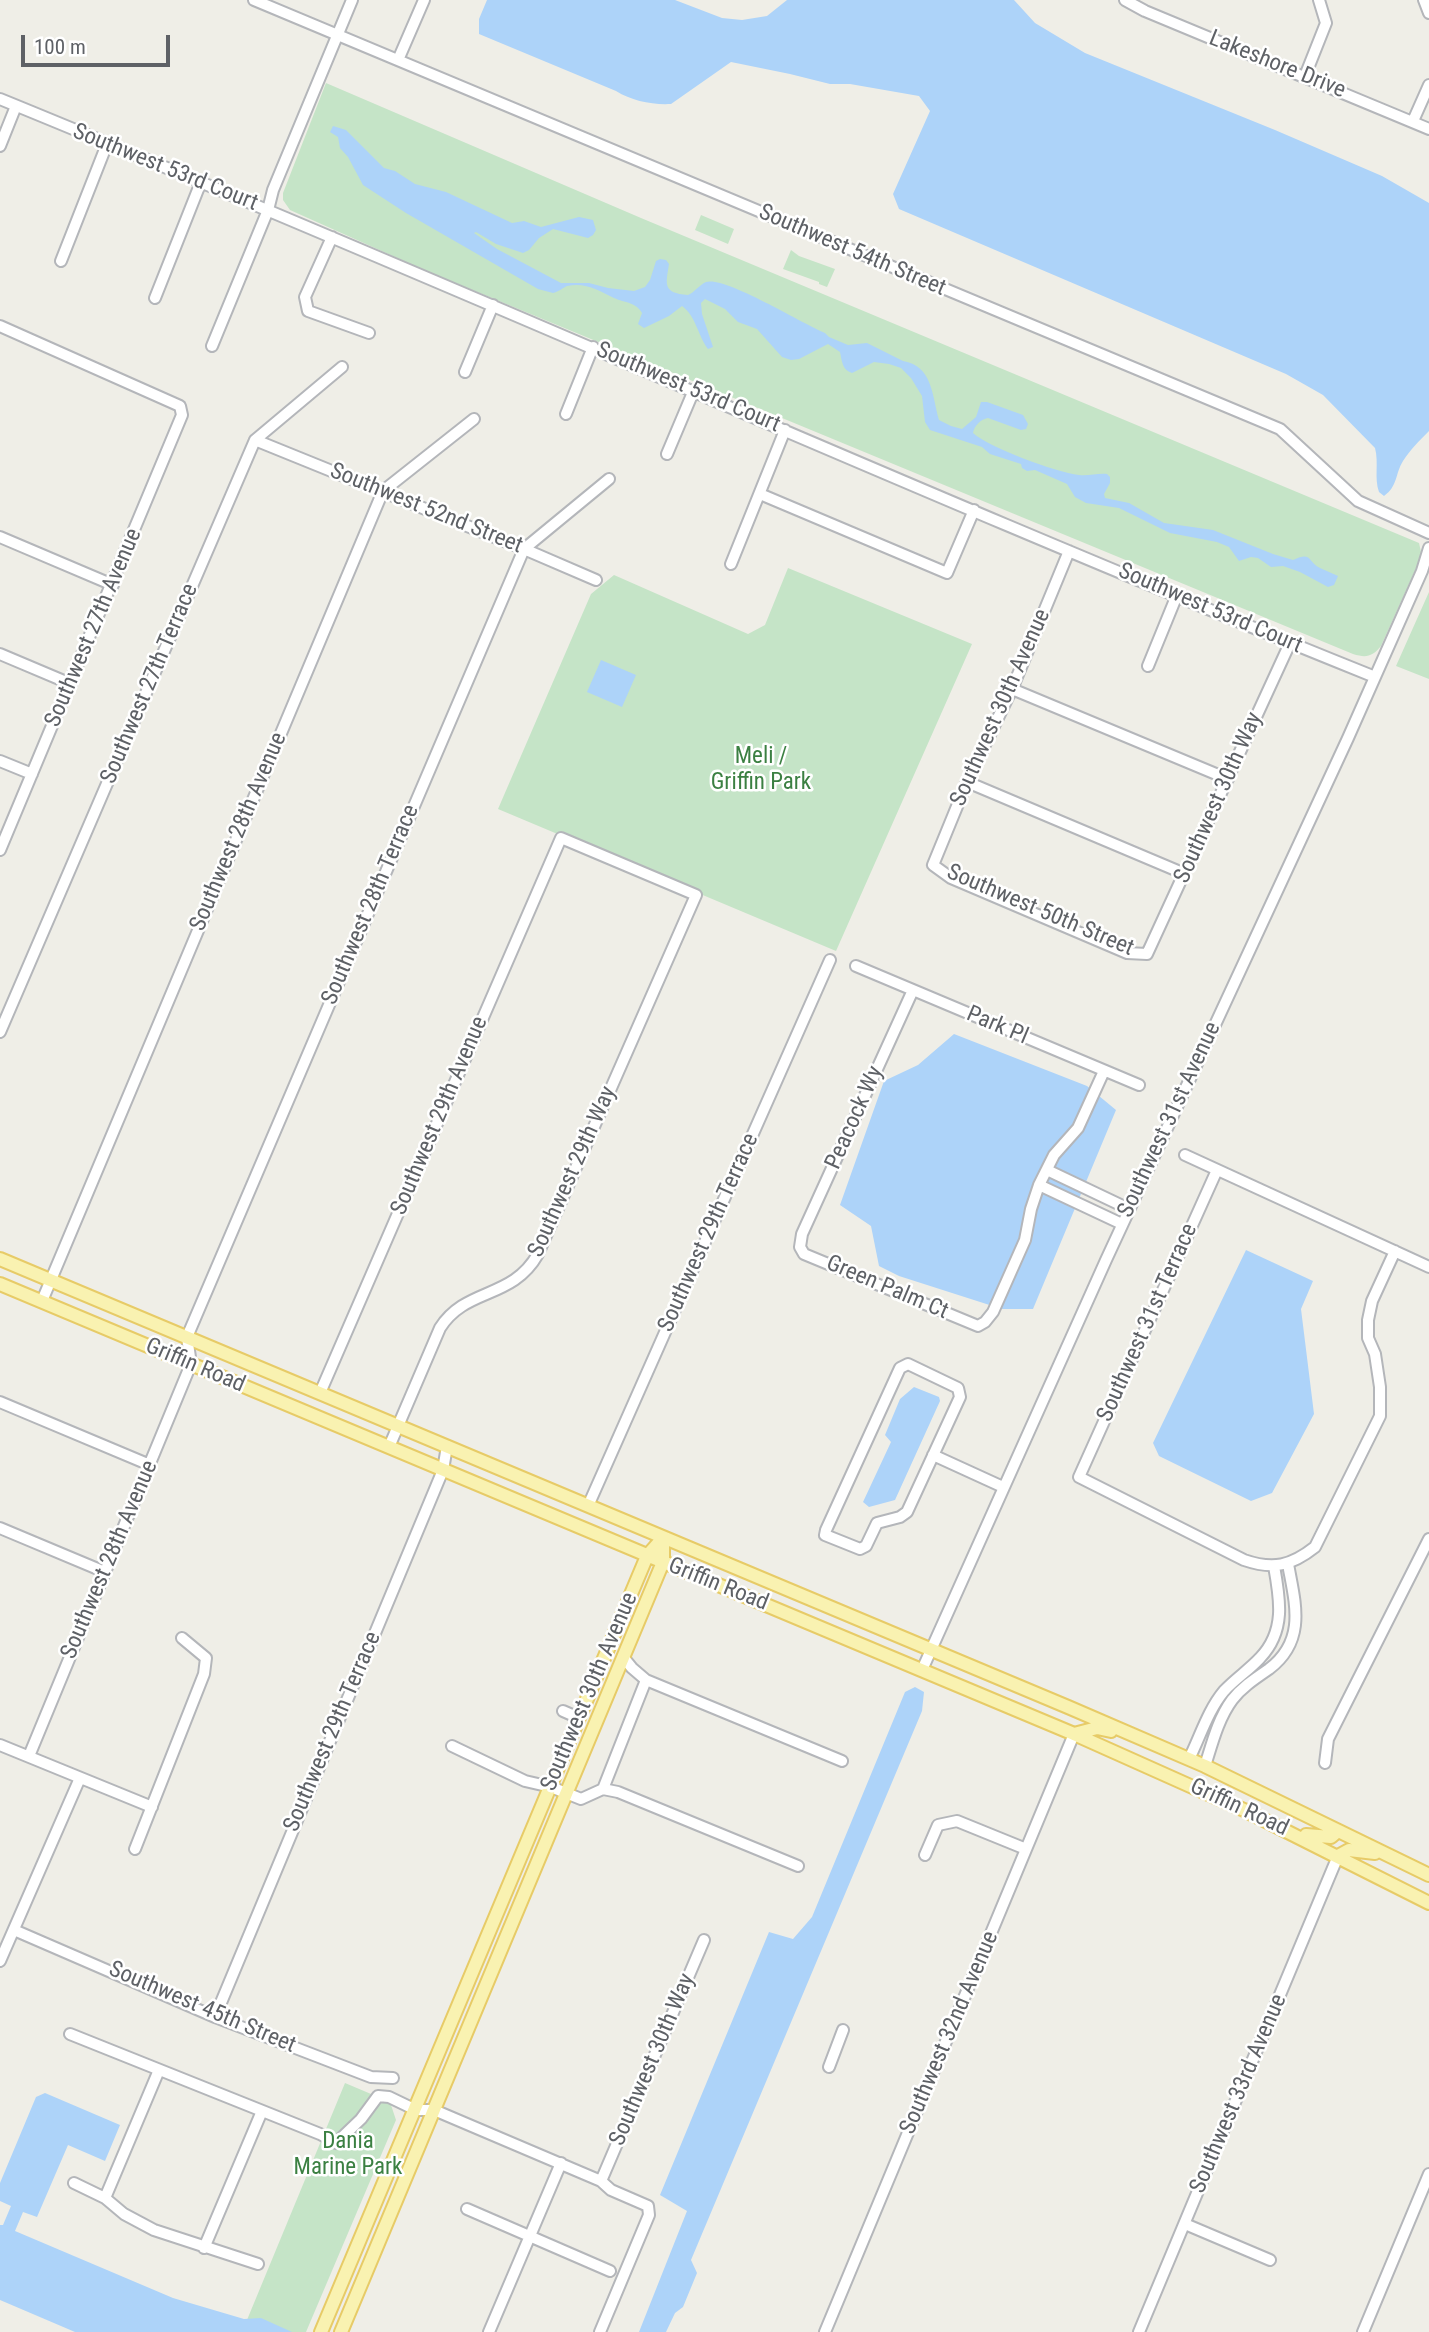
<!DOCTYPE html>
<style>
body{margin:0}
#map{position:relative;width:1429px;height:2332px;overflow:hidden;background:#efeee7;font-family:"Roboto Condensed",sans-serif}
canvas{display:block}
.scale{position:absolute;left:21px;top:35px;width:149px;height:32px;box-sizing:border-box;border:4px solid #5e6166;border-top:0;padding-left:9px;font-size:21px;line-height:24px;white-space:nowrap;color:#5e6166;-webkit-text-stroke:5px #fff;paint-order:stroke}
</style>
<div id="map">
<canvas width="1429" height="2332"></canvas>
<div class="scale">100 m</div>
</div>
<script>
const context = document.querySelector('canvas').getContext('2d');
context.lineJoin = 'round';
function fill(path, color) { context.fillStyle = color; context.fill(path, 'evenodd'); }
function strokePath(path, color, width, dash) { context.strokeStyle = color; context.lineWidth = width; context.lineCap = dash ? 'butt' : 'round'; context.setLineDash(dash || []); context.stroke(path); }
function label(font, color, halo, rows, align = 'center') {
  context.font = font + ' "Roboto Condensed",sans-serif'; context.lineWidth = 5; context.setLineDash([]); context.textBaseline = 'middle'; context.strokeStyle = halo; context.fillStyle = color; for (const [text, x, y, turn = 0] of rows) {
    context.save(); context.translate(x, y); context.rotate((+turn || 0) * Math.PI / 180); context.textAlign = isNaN(turn) ? turn : align; if (halo) context.strokeText(text, 0, 0); context.fillText(text, 0, 0); context.restore();
  }
}
fill(new Path2D(`
 M326,83L641,218L1419,543L1421,552L1418,564L1381,646C1372,657 1366,658 1353,654L424,270L290,210L283,200V193Z
 M701,215L734,229L728,244L695,230Z
 M791,250L799,256L835,269L827,287L819,284V282L783,269Z
 M788,568L972,644L836,951L498,809L591,594L614,575L748,634L765,625Z
 M1429,592V679L1396,666Z
 M345,2083L390,2102L396,2120L306,2332H242Z`), '#c5e4c7');
fill(new Path2D(`
 M487,0H675L722,18L742,20L767,16L787,0H1014L1035,23L1085,53L1275,130L1382,176L1429,203V431C1420,440 1410,450 1403,461C1395,474 1398,486 1384,496L1379,492C1374,478 1379,463 1375,448L1323,395L1286,374L899,209L893,194L930,111L919,96L850,84H830L790,74L731,62L671,104C652,105 632,101 616,91L479,34V19Z
 M333,126L346,130L384,168L395,171L415,184L446,192L512,223L524,221L541,227L579,217L593,220L596,230L593,235L588,238L553,229L539,238L529,250L523,253L496,244L476,232L474,233L497,249L561,283H589L608,288L634,291L645,287L650,280L656,261L660,259L666,260L669,264C666,284 662,293 688,295C695,292 699,285 706,282C725,276 803,324 825,333L829,337L848,345L867,343L903,361C933,366 932,396 939,420L951,426L962,429L976,417L981,402H987L1023,415L1028,424L1026,429L1021,430L988,418C981,419 974,426 973,433C990,448 1055,472 1079,475C1089,476 1098,473 1107,474L1110,477V483L1104,494L1105,498L1129,503L1164,523L1213,530L1273,554L1293,560C1312,551 1307,561 1320,568C1326,571 1332,573 1338,576L1334,585L1328,587L1300,572L1283,566L1271,567L1258,558L1251,557L1239,561L1229,547L1217,542L1170,533L1119,508L1086,503L1075,497L1067,484L1035,470L1027,471L1022,468L1021,464L990,454L982,447L930,430L925,422L922,396L911,378L901,368L889,364L874,362L852,373C842,370 842,361 840,352L828,344L799,359L791,360L782,357L757,329L738,322L725,309L705,299L701,303L702,314L713,347L708,349C698,336 696,316 682,306L669,316L644,328L638,324L642,313C636,302 625,303 614,298C599,291 586,282 567,286C563,288 558,292 553,293L538,289L406,213L363,185L348,157L340,148L338,137L330,132Z
 M601,660L636,675L622,707L587,692Z
 M954,1034L1087,1086L1116,1110L1033,1309H1002L899,1276L879,1266L871,1226L840,1205L884,1081L918,1065Z
 M1246,1250L1313,1281L1301,1309L1314,1414L1272,1493L1251,1501L1159,1456L1153,1443Z
 M914,1387L939,1397L940,1401L895,1500L869,1507L863,1502L891,1442L885,1435L900,1399Z
 M915,1687L924,1692L922,1711L691,2260L697,2273L683,2307L675,2313L666,2332H639L687,2211L660,2195L769,1932L793,1939L812,1917L905,1692Z
 M45,2093L120,2125L105,2161L68,2145L37,2217L23,2212L15,2231L173,2298L244,2319L261,2318L292,2332H75L0,2300V2225H3L11,2206L0,2201V2183L36,2097Z`), '#add3f9');
const minor = new Path2D(`
 M254,0L1280,429L1358,501L1429,533
 M1125,0L1145,11L1429,129
 M1424,0L1429,13
 M398,60L424,0
 M1305,76L1326,23L1319,0
 M0,99C461,287 914,492 1375,677
 M1413,121L1429,85
 M0,146L16,106
 M332,237L305,297L308,311L369,333
 M61,261L107,144
 M155,298L201,182
 M0,326L180,406L182,415L0,850
 M212,346L268,210L273,190L352,0
 M465,372L493,305
 M566,414L593,347
 M255,440L524,549L596,580
 M667,454L694,390
 M760,494L947,573L974,510
 M0,537L113,585
 M1069,551L1012,689L967,782L933,865L951,878L1127,953L1147,954L1290,643
 M731,564L785,430
 M0,654L71,684
 M1148,666L1177,595
 M1012,689L1228,779
 M0,761L32,774
 M967,782L1185,874
 M856,966L1139,1085
 M913,990L802,1234L800,1247L804,1254L978,1326L985,1322L993,1312L1025,1240L1031,1209L1039,1185L1054,1155L1078,1128L1104,1071
 M0,1032L255,440L342,367
 M1185,1155L1429,1267
 M1047,1170L1129,1209
 M1217,1170L1079,1477L1244,1560C1273,1570 1291,1566 1315,1547L1380,1416V1387L1375,1354L1368,1338V1320L1372,1301L1395,1251
 M1039,1185L1122,1224
 M42,1301L383,491L474,419
 M908,1364L958,1388L960,1397L907,1512L900,1517L877,1523L866,1546L860,1549L825,1535L826,1530L900,1368Z
 M320,1393L561,838L696,895L538,1254C512,1300 466,1287 440,1328L389,1447
 M0,1402L150,1465
 M933,1455L1003,1487
 M588,1506L830,960
 M0,1528L105,1572
 M623,1657L632,1668L646,1680L842,1761
 M922,1670L1106,1260L1348,738L1422,571L1429,548
 M563,1711L579,1718
 M0,1745L152,1807
 M452,1746L525,1781L551,1787L581,1799L603,1789L618,1792L798,1866
 M29,1756L191,1364L187,1337L524,549L609,479
 M1189,1759C1200,1737 1208,1710 1224,1691C1235,1679 1249,1670 1260,1658C1286,1631 1280,1599 1274,1566
 M1325,1763L1328,1739L1429,1539
 M1205,1766C1212,1744 1218,1719 1232,1700C1242,1687 1256,1678 1269,1669C1307,1640 1295,1603 1288,1564
 M603,1789L646,1680
 M135,1849L204,1674L206,1658L182,1638
 M925,1855L938,1825L957,1821L1026,1849
 M14,1930L215,2017L371,2077L393,2078
 M0,1961L80,1778
 M215,2017L443,1470L447,1446
 M70,2034L320,2134L336,2143L361,2119L378,2096L389,2097L416,2110H434L601,2181L611,2190L648,2206L649,2215L600,2332
 M829,2067L843,2030
 M601,2181L704,1940
 M74,2183L105,2198L124,2214L154,2230L258,2264
 M105,2198L159,2070
 M467,2209L610,2271
 M1185,2224L1270,2260
 M204,2248L262,2111
 M489,2332L561,2163
 M825,2332L1074,1734
 M1139,2332L1338,1856
 M1363,2332L1429,2174`);
const major = new Path2D(`
 M0,1259L1068,1707L1205,1766L1429,1875
 M0,1284L1074,1734L1244,1810L1429,1903
 M1074,1734L1097,1728L1111,1731
 M1306,1835L1331,1837L1338,1831
 M1338,1856L1349,1850L1375,1853
 M321,2332L647,1556L663,1538
 M341,2332L663,1562V1538`);
strokePath(minor, '#b4b6ba', 14);
strokePath(major, '#e7cb67', 16);
strokePath(minor, '#fff', 10);
strokePath(major, '#f9f2b1', 12);
label('23px', '#5e6166', '#fff', [
 ["Lakeshore Drive",1277,65,22],
 ["Southwest 53rd Court",165,168,22],
 ["Southwest 54th Street",852,251,23],
 ["Southwest 53rd Court",688,388,23],
 ["Southwest 52nd Street",426,509,22],
 ["Southwest 53rd Court",1210,609,23],
 ["Southwest 27th Avenue",94,628,-67],
 ["Southwest 27th Terrace",150,684,-67],
 ["Southwest 30th Avenue",1001,708,-66],
 ["Southwest 30th Way",1219,798,-66],
 ["Southwest 28th Avenue",239,832,-67],
 ["Southwest 28th Terrace",371,905,-67],
 ["Southwest 50th Street",1040,911,23],
 ["Park Pl",997,1026,23],
 ["Southwest 29th Avenue",440,1116,-67],
 ["Peacock Wy",855,1118,-66],
 ["Southwest 31st Avenue",1170,1120,-65],
 ["Southwest 29th Way",573,1172,-66],
 ["Southwest 29th Terrace",709,1233,-66],
 ["Green Palm Ct",887,1288,23],
 ["Southwest 31st Terrace",1148,1323,-66],
 ["Griffin Road",195,1366,23],
 ["Southwest 28th Avenue",110,1560,-67],
 ["Griffin Road",718,1585,22],
 ["Southwest 30th Avenue",590,1692,-67],
 ["Southwest 29th Terrace",333,1732,-67],
 ["Griffin Road",1239,1808,25],
 ["Southwest 45th Street",202,2008,23],
 ["Southwest 32nd Avenue",950,2033,-67],
 ["Southwest 30th Way",653,2060,-67],
 ["Southwest 33rd Avenue",1239,2094,-67]
]);
label('23px', '#3b8042', '#fff', [
 ["Meli /",761,757],
 ["Griffin Park",761,783],
 ["Dania",348,2142],
 ["Marine Park",348,2168]
]);
</script>
